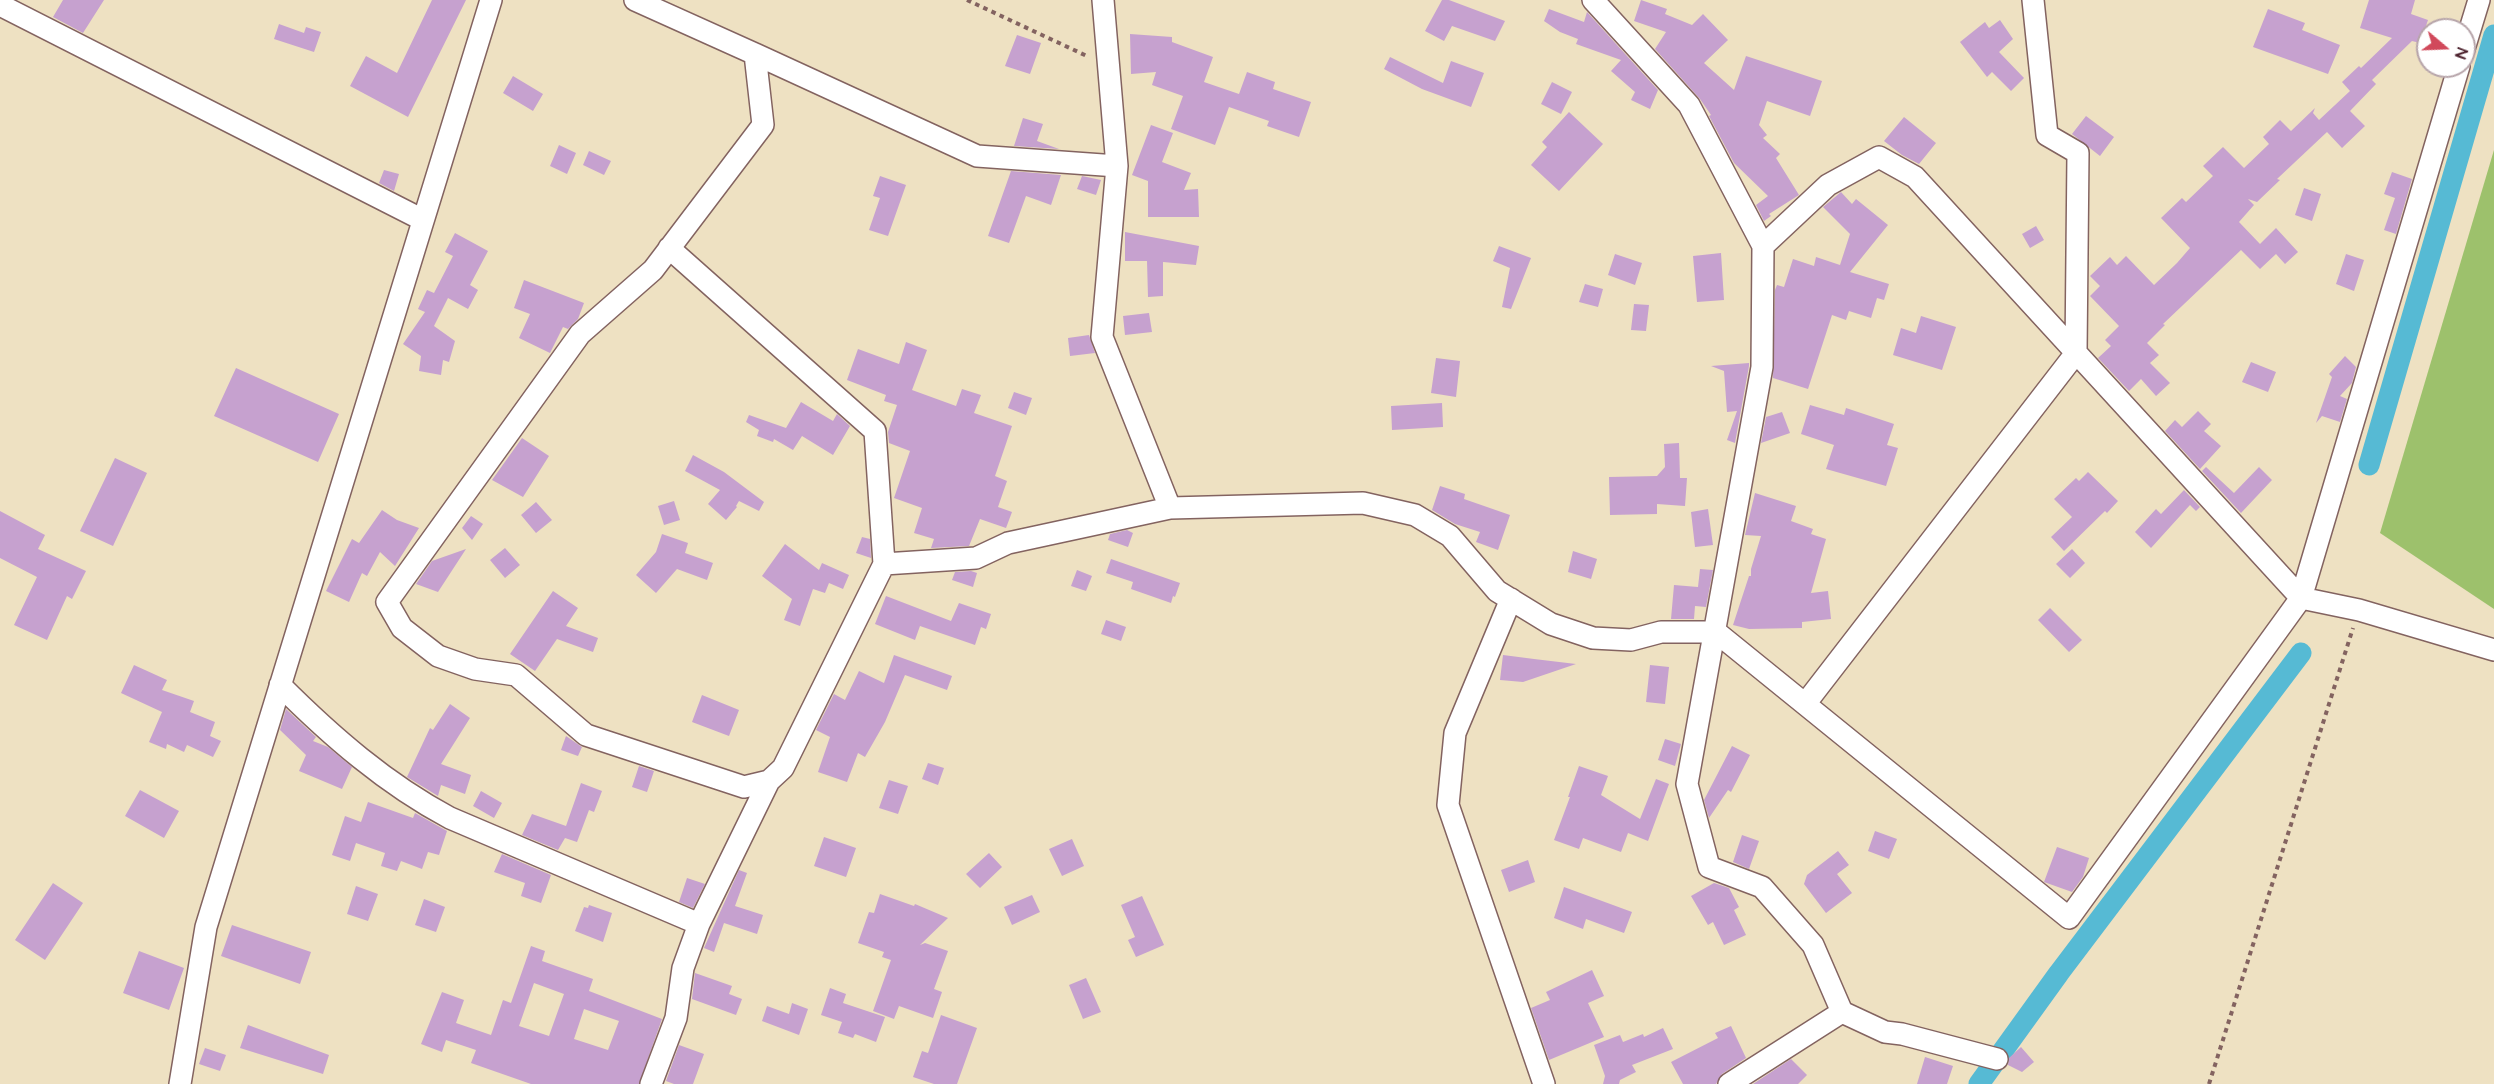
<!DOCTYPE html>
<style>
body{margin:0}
#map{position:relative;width:2494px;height:1084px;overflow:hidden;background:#eee1c2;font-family:"Architects Daughter",sans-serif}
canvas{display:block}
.north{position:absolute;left:2416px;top:18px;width:60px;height:60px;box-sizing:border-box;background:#fff;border:2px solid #b7a5aa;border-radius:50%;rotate:109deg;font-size:16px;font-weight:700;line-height:24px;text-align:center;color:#4a1f2b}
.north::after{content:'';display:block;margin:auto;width:21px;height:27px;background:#d1495b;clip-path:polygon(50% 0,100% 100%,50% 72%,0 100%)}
</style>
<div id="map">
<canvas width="2494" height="1084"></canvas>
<div class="north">N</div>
</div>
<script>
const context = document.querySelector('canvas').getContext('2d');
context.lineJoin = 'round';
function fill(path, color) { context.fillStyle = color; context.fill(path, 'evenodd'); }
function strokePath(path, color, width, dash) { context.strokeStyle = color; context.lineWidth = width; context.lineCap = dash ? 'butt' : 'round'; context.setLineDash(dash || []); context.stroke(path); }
fill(new Path2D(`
 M2494,150V609L2380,533Z`), '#9dc16c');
strokePath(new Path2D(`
 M2369,465L2494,35
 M1979,1084L2059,973L2301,653`), '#56bad4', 21);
fill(new Path2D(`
 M63,0H104L83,33L53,17Z
 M432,0H466L408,117L350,86L366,56L397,73Z
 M1442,0H1449L1505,21L1495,41L1452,26L1444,41L1425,31Z
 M1641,0L1667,9L1665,14L1692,25L1703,14L1728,40L1704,63L1734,90L1746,56L1822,81L1810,116L1767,101L1759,125L1767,135L1763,138L1780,154L1776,158L1799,195L1769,214L1771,216L1764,221L1756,205L1768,196L1734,163L1709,116L1711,115L1700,99L1655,49L1666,32L1634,21Z
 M2369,0H2415L2411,14L2428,20L2420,43L2412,41L2372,80L2376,84L2350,111L2365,126L2342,148L2327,132L2277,179L2280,180L2257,202L2248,199L2254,205L2239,222L2260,244L2276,228L2298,252L2285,264L2276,254L2260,269L2241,250L2163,324L2165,325L2147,343L2159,355L2150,363L2170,383L2156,396L2141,379L2129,391L2098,358L2111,346L2105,340L2119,326L2090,296L2100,286L2090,276L2110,257L2117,265L2126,256L2154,285L2177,263L2190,248L2161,218L2182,198L2186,202L2213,176L2203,166L2223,147L2244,168L2269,144L2263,137L2280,120L2291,131L2315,108L2313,113L2319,120L2350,91L2342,82L2359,66L2361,68L2392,38L2360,28Z
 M1549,9L1584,22L1587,12L1658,90L1650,109L1631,100L1635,92L1611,71L1621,60L1576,44L1578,39L1560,32L1544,21Z
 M2268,9L2305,23L2302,30L2340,45L2328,74L2253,47Z
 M2000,20L2013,39L1999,52L2024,78L2011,91L1992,72L1987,77L1960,42L1985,22L1989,28Z
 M279,24L304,33L306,27L321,32L314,52L274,39Z
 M1130,34L1172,37V42L1213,57L1204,82L1239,94L1247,72L1275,82L1273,89L1311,102L1299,137L1267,126L1269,121L1229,107L1215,145L1171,129L1183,96L1152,85L1156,72L1131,74Z
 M1017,35L1041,43L1030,74L1005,66Z
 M1390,57L1443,83L1451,61L1484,73L1471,107L1422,89L1384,69Z
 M513,76L543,94L533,111L503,93Z
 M1552,82L1572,92L1561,114L1541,104Z
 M1569,112L1603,144L1559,191L1531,165L1547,147L1542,142Z
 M2086,116L2114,137L2100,156L2072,134Z
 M1904,117L1936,143L1919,164L1902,155L1884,141Z
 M1023,118L1043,124L1037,141L1059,149L1014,146Z
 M1151,125L1173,133L1162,162L1191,173L1184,190L1198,189L1199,217H1148V181L1132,175Z
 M559,145L576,153L567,174L550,166Z
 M589,151L611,161L604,175L583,165Z
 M384,170L399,174L394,191L379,183Z
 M1011,171L1061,175L1051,205L1026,196L1009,243L988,236Z
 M2392,172L2412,179L2396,234L2384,230L2395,198L2384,194Z
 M880,176L906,185L888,236L869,230L880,198L873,196Z
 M1082,176L1101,180L1096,195L1077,189Z
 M2304,188L2321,194L2312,221L2295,215Z
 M1841,192L1852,204L1856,199L1888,225L1850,272L1889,284L1884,300L1877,298L1871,318L1849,311L1846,320L1832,315L1808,389L1773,378L1775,290L1777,285L1784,287L1793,259L1814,266L1816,257L1840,265L1850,234L1823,207Z
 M2036,226L2044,240L2030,248L2022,234Z
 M1125,232L1199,246L1196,265L1163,262V296L1148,297L1147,261H1125Z
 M455,233L488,251L470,285L478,290L468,309L448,298L434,326L455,341L449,362L443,360L441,375L419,371L421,356L403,344L425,312L418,309L427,290L434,293L453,256L445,252Z
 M1499,246L1531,258L1511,309L1502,307L1510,268L1493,261Z
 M1721,253L1724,300L1697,302L1693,256Z
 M1615,254L1642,263L1635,285L1608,275Z
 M2346,254L2364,260L2354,291L2336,284Z
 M524,280L584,303L578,319L568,329L563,327L550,353L519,338L530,314L514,308Z
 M1585,284L1603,289L1598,307L1579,302Z
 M1634,304L1649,305L1646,331L1631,330Z
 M1149,313L1152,332L1125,335L1123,316Z
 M1921,316L1956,327L1942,370L1893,355L1901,328L1916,333Z
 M1089,335L1095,353L1070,356L1068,338Z
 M906,342L927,350L912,390L956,406L962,389L981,395L974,413L1012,426L995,476L1007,481L998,507L1012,512L1006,528L980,519L969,546L931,548L934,539L914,533L922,508L894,498L910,451L889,443L888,432L897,405L884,401L886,395L847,380L858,349L899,364Z
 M2345,356L2356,367L2352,383L2340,396L2347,399L2340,422L2322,416L2316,423L2332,377L2329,374Z
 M1436,358L1460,361L1456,397L1431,393Z
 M2251,362L2276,372L2268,392L2242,382Z
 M1749,363V366L1735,443L1727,440L1737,411L1727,412L1724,371L1711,366Z
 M236,368L339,414L318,462L214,416Z
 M1014,392L1032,398L1026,415L1008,408Z
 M801,402L833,421L837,414L850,426L833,455L802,436L793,450L774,439L773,442L757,436L759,430L746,422L749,415L786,428Z
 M1442,403L1443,427L1392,430L1391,406Z
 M1810,405L1844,415L1846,408L1894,424L1887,445L1898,448L1886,486L1826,469L1834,445L1801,434Z
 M2198,411L2211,424L2204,431L2221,446L2200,469L2165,431L2175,420L2182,427Z
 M1782,412L1790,433L1761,443L1766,417Z
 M522,438L549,456L523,497L492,480Z
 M1679,443L1680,478H1687L1685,506L1657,504V514L1610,515L1609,477L1657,476L1665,467L1664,444Z
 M693,455L724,472L764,502L759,511L739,501L736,506L737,507L726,520L708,504L720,490L685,471Z
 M115,458L147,473L113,546L80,531Z
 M2206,467L2234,493L2259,467L2272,480L2241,513L2202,471Z
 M2088,472L2118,501L2107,513L2105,511L2064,551L2051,537L2072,517L2054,499L2076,478L2079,481Z
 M1440,486L1465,494L1464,499L1510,515L1498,550L1476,542L1480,532L1455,524L1432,510Z
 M2184,490L2200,507L2196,511L2190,505L2151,548L2135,532L2156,509L2161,514Z
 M1755,493L1796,506L1791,521L1813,529L1811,534L1826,539L1811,593L1828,591L1831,619L1802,622V628L1749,629L1733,625L1749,576H1751V569L1761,536L1745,535Z
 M674,501L680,520L664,525L658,506Z
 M536,502L552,520L536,533L521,515Z
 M1708,509L1713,545L1695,547L1691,512Z
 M382,510L397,520L419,528L395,566L380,552L367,576L362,573L349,602L326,591L352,539L359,543Z
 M0,511L45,535L38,549L86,571L72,599L67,596L47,640L14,625L37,577L0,558Z
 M471,516L483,524L472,540L462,528Z
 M1127,530L1133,533L1128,547L1108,540L1110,534Z
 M662,534L688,543L685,553L713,563L707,580L677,569L656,593L636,575L656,552Z
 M862,537L870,539L871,558L856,553Z
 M785,544L819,570L822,563L849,575L843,589L829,583L825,593L813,589L800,626L784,620L792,599L762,576Z
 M505,548L520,565L505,578L490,560Z
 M466,549L438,592L416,584L432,561Z
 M2072,549L2085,563L2070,578L2056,564Z
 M1573,551L1597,559L1591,579L1568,572Z
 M1111,559L1180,583L1175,597L1173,596L1171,603L1131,589L1133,582L1106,573Z
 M1700,569L1713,570L1706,607L1695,606L1694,619H1671L1674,585L1698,587Z
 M1077,570L1092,576L1086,591L1071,586Z
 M971,571L977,573L973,587L952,580L955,572Z
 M553,591L578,608L566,626L598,638L593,652L557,639L535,671L510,654Z
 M886,596L951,621L959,603L991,614L986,629L981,627L975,645L920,626L915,640L875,624Z
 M2050,608L2082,640L2069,652L2038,620Z
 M1106,620L1126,627L1121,641L1101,634Z
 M894,655L952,676L947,690L905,675L885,722L865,757L858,753L847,782L818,772L830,737L816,730L834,694L845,700L859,671L884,683Z
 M1503,655L1534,659L1576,664L1523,682L1500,680Z
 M134,665L167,680L162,690L194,701L190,712L215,722L210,736L221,741L213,757L187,745L184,752L167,744L166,749L149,742L162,712L121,693Z
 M1650,665L1669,667L1665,704L1646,702Z
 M702,695L739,710L729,736L692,722Z
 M450,704L470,718L441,764L471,775L465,794L441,785L438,796L407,777L430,728L433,730Z
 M286,709L316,737L313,741L328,747L352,767L342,789L299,771L306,755L280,730Z
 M566,736L582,747L578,756L561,750Z
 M1665,739L1681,744L1675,766L1658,760Z
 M1732,746L1750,755L1731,792L1728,790L1709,818L1704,800Z
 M928,763L944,768L938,785L922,779Z
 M639,766L654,771L647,792L632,787Z
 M1579,766L1608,776L1601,795L1640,819L1656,779L1669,784L1648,841L1628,833L1621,852L1583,838L1579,849L1554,840L1570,797H1568Z
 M889,780L908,786L898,814L879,808Z
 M581,783L602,791L594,812L589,810L577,842L565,838L558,850L522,835L532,814L566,826Z
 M140,790L179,811L164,838L125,816Z
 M481,791L502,803L494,818L473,806Z
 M368,802L413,818L415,813L447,831L439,855L428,852L422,869L401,861L397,871L381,866L385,853L356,843L350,861L332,855L345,816L361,822Z
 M1875,831L1897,839L1889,859L1868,851Z
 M1742,835L1759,841L1749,869L1733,862Z
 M824,837L856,848L846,877L814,866Z
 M1072,839L1084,866L1062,876L1049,849Z
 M2057,847L2089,858L2083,877L2072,892L2044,882Z
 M1838,851L1849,865L1837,874L1852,893L1826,913L1804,884L1807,875Z
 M989,853L1002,867L980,888L966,874Z
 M502,854L551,875L541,903L521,896L525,883L494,872Z
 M1528,860L1535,882L1509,892L1501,870Z
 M739,870L747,873L735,906L763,915L757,934L724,923L714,952L704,948Z
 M687,878L705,884L693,908L679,902Z
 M53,883L83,903L45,960L15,940Z
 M1714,883L1729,888L1739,907L1734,910L1746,935L1724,945L1713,922L1708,925L1691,896Z
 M356,886L378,894L368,921L347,914Z
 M1564,887L1632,912L1624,933L1586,919L1583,929L1554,918Z
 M880,894L914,906L915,904L948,918L920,945L925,943L948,951L934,989L942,992L933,1018L899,1006L894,1019L873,1011L891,960L882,957L884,952L858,943L869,912L874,913Z
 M1032,895L1040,912L1012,925L1004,907Z
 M1142,896L1164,945L1136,957L1128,940L1135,937L1121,905Z
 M424,899L445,907L436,932L415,925Z
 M589,905L612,913L603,942L575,931L584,907L588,908Z
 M232,925L311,952L300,984L221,956Z
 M531,946L545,951L542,961L593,979L589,991L662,1019L639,1084H531L471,1063L476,1050L446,1040L442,1052L421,1044L442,992L464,1000L456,1023L491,1035L503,1000L511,1003ZM534,983L564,994L549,1036L519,1026ZM584,1009L619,1021L608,1050L574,1039Z
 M139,951L184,968L169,1010L123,993Z
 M1592,970L1604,996L1588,1003L1604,1037L1549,1060L1531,1008L1550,1000L1546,992Z
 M695,973L732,986L729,994L742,999L736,1015L692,999Z
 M1086,978L1101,1012L1083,1019L1069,985Z
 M830,988L846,994L843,1003L885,1017L876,1042L855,1034L853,1038L838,1033L842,1022L821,1015Z
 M792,1003L808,1009L799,1035L762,1021L767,1006L789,1014Z
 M941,1015L977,1028L957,1084H934L913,1077L922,1051L928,1053Z
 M248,1025L329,1055L323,1074L240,1048Z
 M1731,1026L1746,1058L1722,1074L1716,1084H1683L1671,1062L1718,1038L1715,1033Z
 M1663,1028L1673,1049L1632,1065L1636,1072L1620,1080L1619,1084H1603L1605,1076L1594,1045L1620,1035L1623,1042L1643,1034L1644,1037Z
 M679,1045L704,1054L693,1084H674L666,1081Z
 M2021,1047L2034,1062L2022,1072L2008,1065L2009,1058Z
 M205,1048L226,1055L220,1071L199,1064Z
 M1925,1057L1953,1066L1947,1084H1917Z
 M1791,1059L1807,1075L1798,1084H1753Z`), '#c6a1cf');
const minor = new Path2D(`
 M635,0L755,54
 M1103,0L1117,166
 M1593,0L1689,105L1763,246
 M0,5L423,220
 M2464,49L2479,0
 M669,248L875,431L884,564
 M1170,508L1102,337L1117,166L977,156L755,54L763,125L653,270L580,334L387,602L402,628L438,656L475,669L516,675L586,735L744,787L769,781L783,768L884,564L976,558L1008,543L1170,508L1363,503L1415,515L1450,536L1497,591L1551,624L1593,638L1631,640L1661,632H1716L2069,918L2301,598L2459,66
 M1511,599L1455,733L1448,805L1544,1084
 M280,685C331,736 386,784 450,818L699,924
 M1805,704L2076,353L2078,153L2047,135L2033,0
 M1997,1059L1902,1034L1885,1032L1842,1012L1813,945L1762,887L1709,867L1687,784L1762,367L1763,246L1828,185L1879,157L1915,177L2301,598L2359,610L2494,650
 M180,1084L206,927L491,0
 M651,1084L676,1018L683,968L699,924L769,781
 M1729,1084L1842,1012`);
strokePath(minor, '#836360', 24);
strokePath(new Path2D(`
 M967,0L1089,57
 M2209,1084L2353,628`), '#836360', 4, [4.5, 4.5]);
strokePath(minor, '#fff', 21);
</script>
